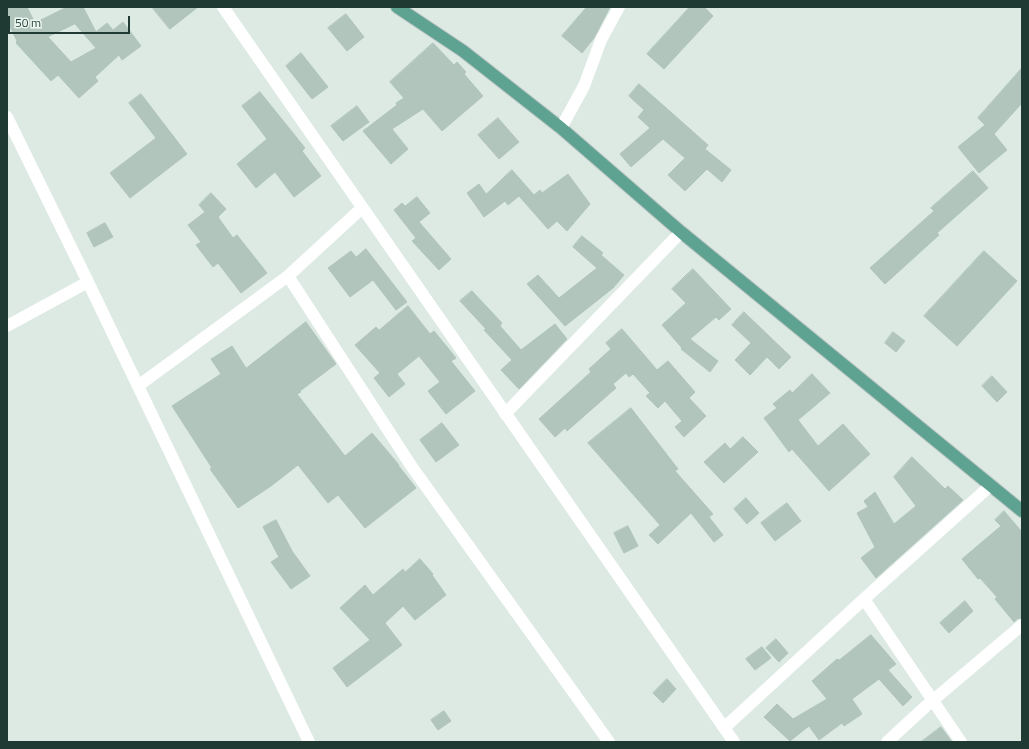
<!DOCTYPE html>
<style>
body{margin:0}
#map{position:relative;width:1029px;height:749px;overflow:hidden;background:#ddeae4;font-family:"Titillium Web",sans-serif}
canvas{display:block}
.frame{position:absolute;inset:0;border:8px solid #1e3a33;pointer-events:none}
.scale{position:absolute;left:8px;top:16px;width:122px;height:18px;box-sizing:border-box;border:2px solid #1e3a33;border-top:0;padding-left:5px;font-size:12px;line-height:14px;white-space:nowrap;color:#1e3a33;-webkit-text-stroke:3px #edf7f2;paint-order:stroke}
</style>
<div id="map">
<canvas width="1029" height="749"></canvas>
<div class="frame"></div>
<div class="scale">50 m</div>
</div>
<script>
const context = document.querySelector('canvas').getContext('2d');
context.lineJoin = 'round';
function fill(path, color) { context.fillStyle = color; context.fill(path, 'evenodd'); }
function strokePath(path, color, width, dash) { context.strokeStyle = color; context.lineWidth = width; context.lineCap = dash ? 'butt' : 'round'; context.setLineDash(dash || []); context.stroke(path); }
const building = new Path2D(`
 M7,7H27L35,23L67,7H83L96,32L107,23L113,30L123,22L141,46L122,60L119,55L95,77L98,81L79,98L58,75L51,81L16,43L17,41L7,21ZM75,24L96,48L71,62L48,37Z
 M152,7H198L170,29Z
 M587,7H610L594,38L582,53L562,36Z
 M690,7H704L713,16L664,69L647,54Z
 M346,14L364,37L347,51L328,28Z
 M433,43L454,65L457,62L466,72L464,74L483,96L442,131L423,109L392,129L408,149L391,164L363,131L397,105L396,103L404,98L390,82Z
 M301,53L328,87L312,99L286,66Z
 M1022,68V103L994,134L1007,150L979,173L958,147L985,125L978,118Z
 M639,84L708,145L705,149L731,170L722,182L707,169L685,191L668,175L685,158L663,139L631,167L620,154L650,128L638,117L644,110L629,96Z
 M260,92L305,148L302,151L321,176L294,197L275,172L256,188L237,164L267,139L242,106Z
 M141,94L187,154L130,198L110,173L156,138L129,103Z
 M357,106L369,122L343,141L331,126Z
 M498,118L519,142L499,159L478,135Z
 M512,170L534,195L540,190L542,193L568,174L590,204L567,231L557,221L548,229L519,196L508,205L505,201L484,217L467,193L479,184L486,194Z
 M973,171L988,188L937,233L939,235L885,284L870,268L934,211L931,208Z
 M211,193L226,209L218,217L233,238L237,235L267,273L241,293L218,263L213,267L196,245L201,242L188,225L205,212L199,205Z
 M417,197L430,213L419,222L451,259L439,270L412,241L416,238L394,210L402,203L405,206Z
 M105,223L113,237L94,247L87,233Z
 M582,236L603,253L601,255L624,275L613,288L565,326L527,284L538,275L559,298L597,268L573,247Z
 M366,249L407,302L396,310L373,280L350,297L328,268L351,251L356,257Z
 M984,251L1017,281L957,346L924,316Z
 M693,269L731,309L719,320L716,317L690,339L718,361L710,372L681,349L682,348L662,325L686,303L672,289Z
 M472,291L502,323L500,326L521,350L555,324L567,339L519,389L501,370L512,360L484,330L486,329L460,301Z
 M408,306L430,334L434,331L456,358L451,361L475,391L446,414L428,391L440,382L419,356L397,374L405,384L389,397L374,378L380,373L355,345L376,327L379,330Z
 M744,312L791,357L779,369L767,357L750,375L735,360L751,343L732,325Z
 M306,322L336,364L300,391L301,392L297,394L345,456L372,433L399,465H398L416,488L365,528L338,495L328,503L298,465L271,486L238,508L210,469L212,468L172,406L221,374L211,359L232,346L246,368Z
 M622,329L657,370L668,361L695,392L689,398L706,416L684,437L675,427L682,421L665,401L658,408L646,396L650,393L633,374L629,377L626,373L613,384L616,388L567,431L565,428L555,437L539,419L591,372L589,369L611,349L606,343Z
 M893,332L905,341L896,352L885,343Z
 M812,374L830,393L798,420L818,446L843,424L870,454L829,491L792,449L789,452L764,418L777,408L773,404L790,390L792,393Z
 M992,376L1007,392L997,402L982,386Z
 M631,408L678,469L675,471L713,514L709,517L723,535L714,542L691,513L658,544L649,535L660,525L588,443Z
 M442,423L459,445L436,462L420,440Z
 M743,437L758,452L724,483L704,462L725,443L730,449Z
 M912,457L945,489L948,486L963,500L876,578L861,558L875,547L857,513L868,507L864,501L875,492L894,524L916,506L894,477Z
 M746,498L759,513L747,524L734,509Z
 M787,503L801,521L775,541L761,523Z
 M1004,511L1022,532V618L1017,619L1014,622L995,599L997,597L980,578L978,579L962,559L1001,526L995,520Z
 M276,520L292,551L310,576L291,589L271,562L279,557L263,527Z
 M628,526L638,546L624,553L614,533Z
 M420,559L433,574L432,575L446,595L415,620L403,606L385,623L402,645L347,687L333,668L370,640L340,608L365,585L373,595L403,569L405,572Z
 M965,601L973,611L949,633L940,623Z
 M871,635L896,664L888,670L912,697L903,706L879,679L852,699L862,714L844,726L842,723L819,740L809,726L790,741L764,717L777,704L793,719L827,699L812,681L837,659L839,660Z
 M776,639L788,653L779,662L766,648Z
 M762,647L771,658L755,670L746,659Z
 M667,679L676,689L663,703L653,693Z
 M444,711L451,721L438,730L431,720Z
 M941,727L952,742H921Z`);
fill(building, '#b2c5bd');
strokePath(building, '#afc4bc', 1);
const major = new Path2D(`
 M397,7L463,51L561,128L681,232L1022,511`);
strokePath(major, '#bcc4c2', 14);
strokePath(new Path2D(`
 M223,7L734,742
 M7,117L88,282L309,742
 M561,128L584,86L601,40L619,7
 M288,276L412,467L609,742
 M7,326L88,282
 M138,386L288,276L362,208
 M505,414L681,232
 M864,599L961,742
 M724,728L864,599L990,486
 M887,742L925,707L1022,625`), '#fff', 12);
strokePath(major, '#5ea392', 12);
</script>
